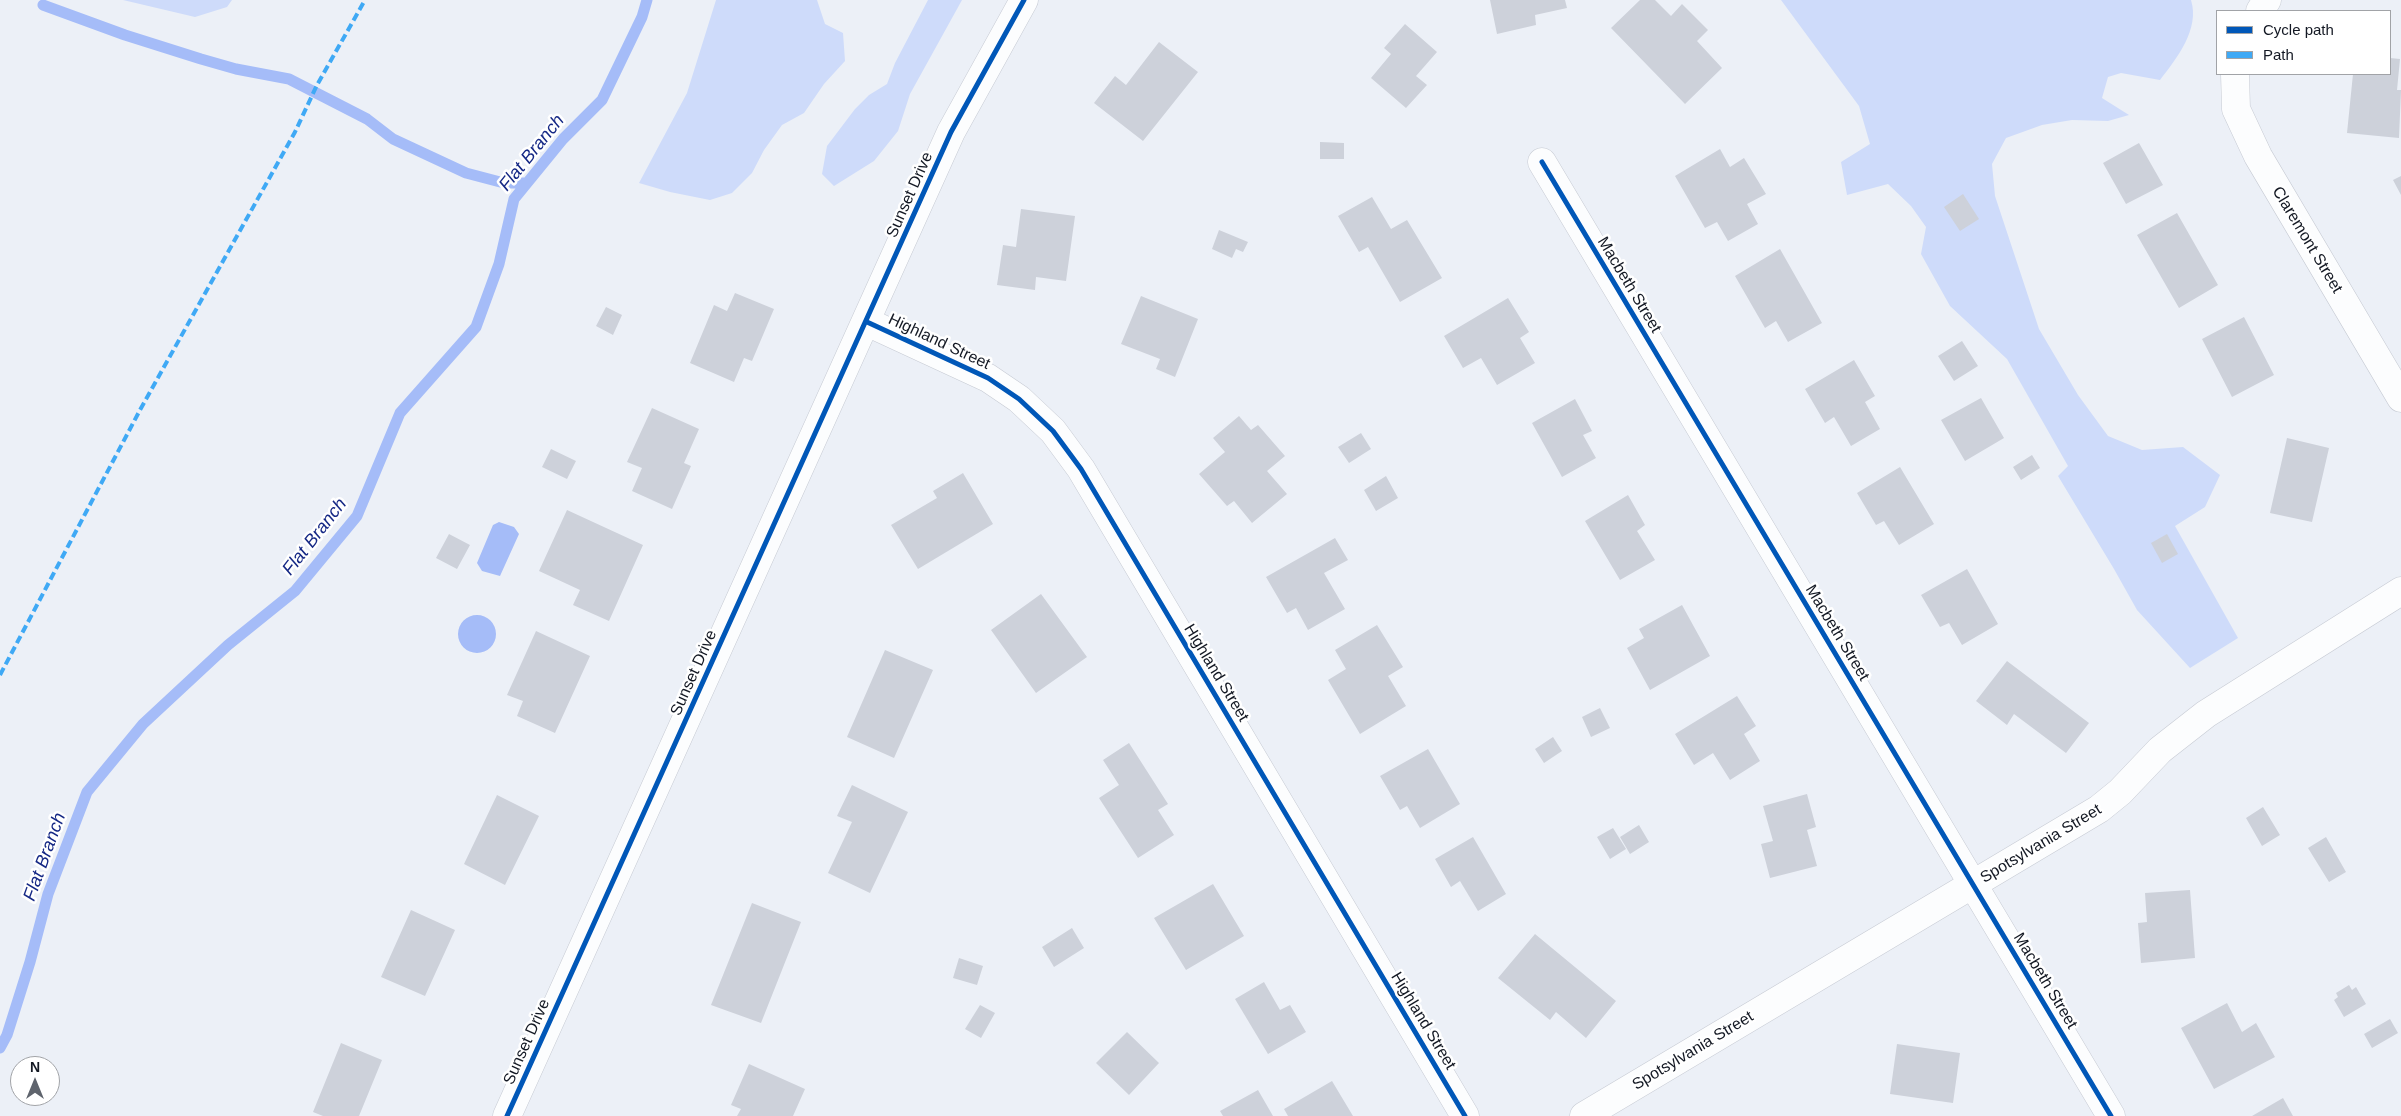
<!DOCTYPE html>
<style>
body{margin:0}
#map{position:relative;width:2401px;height:1116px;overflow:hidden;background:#ecf0f7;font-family:Arial,sans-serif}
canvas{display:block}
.legend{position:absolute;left:2216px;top:10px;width:175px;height:65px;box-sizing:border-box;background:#fff;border:1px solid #a1a3a7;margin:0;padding:6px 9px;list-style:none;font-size:15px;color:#131823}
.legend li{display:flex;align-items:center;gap:10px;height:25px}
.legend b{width:25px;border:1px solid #a1a3a7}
.north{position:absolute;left:10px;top:1056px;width:50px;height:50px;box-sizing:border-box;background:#fff;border:1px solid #a1a3a7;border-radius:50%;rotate:0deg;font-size:14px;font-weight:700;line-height:20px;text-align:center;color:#131823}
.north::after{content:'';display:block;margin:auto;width:18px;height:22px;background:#5f646d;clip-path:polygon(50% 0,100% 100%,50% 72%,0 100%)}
</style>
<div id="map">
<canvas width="2401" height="1116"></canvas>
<ul class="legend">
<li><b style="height:6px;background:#0057b8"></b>Cycle path</li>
<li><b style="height:6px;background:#3fa9f5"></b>Path</li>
</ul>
<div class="north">N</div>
</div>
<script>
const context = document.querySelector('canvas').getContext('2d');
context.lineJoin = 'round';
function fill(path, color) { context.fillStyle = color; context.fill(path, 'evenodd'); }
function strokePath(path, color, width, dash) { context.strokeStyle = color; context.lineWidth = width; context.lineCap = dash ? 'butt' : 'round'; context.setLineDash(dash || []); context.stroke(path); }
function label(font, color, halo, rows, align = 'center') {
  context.font = font + ' Arial,sans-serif'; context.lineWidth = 5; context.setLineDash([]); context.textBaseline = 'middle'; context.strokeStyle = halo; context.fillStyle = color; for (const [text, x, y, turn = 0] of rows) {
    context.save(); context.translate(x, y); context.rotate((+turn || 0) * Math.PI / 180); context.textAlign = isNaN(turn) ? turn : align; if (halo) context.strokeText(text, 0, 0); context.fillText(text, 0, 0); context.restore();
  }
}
fill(new Path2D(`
 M123,0H232L227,7L195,17Z
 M716,0H817L825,24L843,33L845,61L824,84L804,113L782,125L764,150L752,173L732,193L710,200L670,192L639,183L687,93Z
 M928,0H962L910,94L898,131L874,161L834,186L822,174L827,146L855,109L869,95L887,84L895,63Z
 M1781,0H2191C2200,29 2177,58 2160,80L2121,73L2108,77L2102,98L2129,115L2108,121L2072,120L2042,125L2006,138L1992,164L1995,196L2039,329L2078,395L2108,436L2142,450L2183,447L2220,475L2205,507L2175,526L2238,638L2190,668L2137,610L2114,569L2058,476L2068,466L2007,359L1950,306L1921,254L1926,227L1911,206L1888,184L1847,195L1841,162L1870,144L1859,106Z`), '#cedbfa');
fill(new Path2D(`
 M499,522L514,527L519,534L500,576L482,571L477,563L493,525Z
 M458 634a19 19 0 1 1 38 0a19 19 0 1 1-38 0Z`), '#a5bcf8');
strokePath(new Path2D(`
 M43,5L125,35L201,59L236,69L289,79L367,119L393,139L466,173L504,183H526
 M0,1048L7,1035L30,962L48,894L87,792L143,724L228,645L295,591L357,516L400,413L476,327L499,264L514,199L563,139L602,100L642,17L647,0`), '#a5bcf8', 11);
fill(new Path2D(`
 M1490,0H1565L1567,8L1535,15L1536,25L1497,34Z
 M1640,0H1655L1671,16L1682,4L1708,30L1697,41L1722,68L1685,104L1611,28Z
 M1405,24L1437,52L1416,76L1427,85L1406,108L1371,78L1391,54L1384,48Z
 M1159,42L1198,72L1143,141L1094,103L1115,76L1126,85Z
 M2390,58L2400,59L2397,90H2401L2399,138L2347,133L2353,74H2390Z
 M1320,142L1344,143V159H1320Z
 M2139,143L2163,185L2126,204L2103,163Z
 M1720,149L1730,167L1744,158L1766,194L1747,204L1758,224L1728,241L1717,222L1705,228L1675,176Z
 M2401,176V195L2393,180Z
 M1963,194L1979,219L1960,231L1944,207Z
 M1372,197L1391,229L1407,220L1442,278L1400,302L1368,247L1359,252L1338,216Z
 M1021,209L1075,216L1066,281L1036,277L1035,290L997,285L1003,245L1016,247Z
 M2177,213L2218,285L2179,308L2137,235Z
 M1219,230L1248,242L1243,252L1236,249L1232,258L1212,249Z
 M1780,249L1822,323L1788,342L1776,321L1765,328L1735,276Z
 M735,293L774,309L752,361L744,358L734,382L690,363L714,305L727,311Z
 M1141,296L1198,319L1175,377L1156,369L1160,359L1121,344Z
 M1508,298L1529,332L1520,338L1535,363L1497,385L1481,358L1463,368L1444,336Z
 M606,307L622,315L613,335L596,326Z
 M2244,317L2274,375L2232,397L2202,339Z
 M1962,341L1978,366L1954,381L1938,356Z
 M1854,360L1875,396L1865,402L1880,429L1851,446L1834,417L1825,423L1805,389Z
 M1981,398L2004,438L1965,461L1941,420Z
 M1575,399L1592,431L1583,435L1596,458L1562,477L1532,423Z
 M652,408L699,429L684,463L691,466L672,509L632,491L642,468L627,462Z
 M1239,416L1251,430L1258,425L1285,456L1267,471L1287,494L1252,523L1234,501L1227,506L1199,474L1225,452L1213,438Z
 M1361,433L1371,449L1349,463L1338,447Z
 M2287,438L2329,448L2312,522L2270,513Z
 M551,449L576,461L567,479L542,467Z
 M2032,455L2040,468L2021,480L2013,467Z
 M1900,467L1934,524L1899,545L1884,521L1876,525L1857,493Z
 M963,473L993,524L918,569L891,525L937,498L933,491Z
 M1386,476L1398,498L1376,511L1364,490Z
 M1628,495L1645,525L1637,531L1655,560L1620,580L1585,521Z
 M567,510L643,545L609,621L573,605L580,590L539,571Z
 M449,534L470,545L457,569L436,558Z
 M2167,534L2178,554L2162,563L2151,543Z
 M1335,538L1348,560L1324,573L1345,609L1308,630L1296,608L1287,613L1266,577Z
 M1967,569L1998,624L1962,645L1949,623L1940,627L1921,595Z
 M1041,594L1087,657L1036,693L991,630Z
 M1682,605L1710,656L1650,690L1627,648L1644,638L1639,629Z
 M1377,625L1403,667L1388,676L1406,706L1360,734L1328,680L1346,669L1335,650Z
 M536,631L590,656L555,733L517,716L523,701L507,695Z
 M885,650L933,670L894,758L847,737Z
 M2007,661L2089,723L2066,753L2014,714L2007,725L1976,701Z
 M1737,696L1756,726L1744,734L1760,761L1730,780L1713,753L1694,765L1675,734Z
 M1600,708L1610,728L1591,737L1582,717Z
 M1553,737L1562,751L1544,763L1535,749Z
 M1129,743L1168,804L1158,810L1174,835L1138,858L1099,798L1119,785L1103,760Z
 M1428,749L1460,804L1420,828L1407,806L1400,810L1380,776Z
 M852,785L908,812L870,893L828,873L852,822L837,816Z
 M1807,794L1816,827L1807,830L1817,866L1770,878L1761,844L1773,841L1763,806Z
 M497,795L539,816L505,885L464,864Z
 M2263,807L2280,835L2262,846L2246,818Z
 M1639,825L1649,842L1630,854L1620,837Z
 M1613,828L1626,849L1610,859L1597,837Z
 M1473,837L1506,894L1478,911L1460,881L1451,887L1435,859Z
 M2326,837L2346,872L2329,882L2308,848Z
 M1213,884L1244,936L1186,970L1154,918Z
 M2190,890L2195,958L2141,963L2138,923L2147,922L2145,893Z
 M752,903L801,922L761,1023L711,1005Z
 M411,910L455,930L425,996L381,977Z
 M1072,928L1084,948L1054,967L1042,947Z
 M1535,934L1616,1001L1586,1038L1556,1012L1550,1020L1498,978Z
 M959,958L983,966L977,985L953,978Z
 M1264,982L1280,1010L1290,1005L1306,1032L1268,1054L1235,999Z
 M2349,985L2352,990L2356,987L2366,1004L2344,1017L2334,1000L2338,997L2336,993Z
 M2227,1003L2242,1032L2256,1023L2275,1057L2214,1089L2181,1028Z
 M980,1005L995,1013L981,1038L965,1029Z
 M2390,1019L2398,1033L2372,1048L2364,1034Z
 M1127,1032L1159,1063L1129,1095L1096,1063Z
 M341,1043L382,1060L359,1116H323L313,1112Z
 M1897,1044L1960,1053L1953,1103L1890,1094Z
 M749,1064L805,1089L793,1116H737L741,1109L731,1105Z
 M1332,1081L1353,1116H1288L1284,1109Z
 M1258,1090L1273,1116H1223L1220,1111Z
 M2283,1098L2293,1116H2252Z`), '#cdd1da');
const minor = new Path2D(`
 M2260,11L2267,0
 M2235,74L2236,109L2258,156L2401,398
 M1542,162L2111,1116
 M867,322L988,378L1019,399L1053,431L1081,469L1465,1116
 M507,1116L951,132L1024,0
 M1584,1116L2099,809L2120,792L2160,750L2206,714L2401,591`);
strokePath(minor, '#c6cad3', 29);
strokePath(minor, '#fcfdfe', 28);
strokePath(new Path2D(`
 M0,675L140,410L295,132L317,85L365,0`), '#3fa9f5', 4, [8, 4]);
strokePath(new Path2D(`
 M1542,162L2111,1116
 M867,322L988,378L1019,399L1053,431L1081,469L1465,1116
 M507,1116L951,132L1024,0`), '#0057b8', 5);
label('16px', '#131823', '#fff', [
 ["Sunset Drive",910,195,-66],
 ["Claremont Street",2307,240,59],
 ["Macbeth Street",1629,285,59],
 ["Highland Street",939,342,25],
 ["Macbeth Street",1837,633,59],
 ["Sunset Drive",694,673,-66],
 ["Highland Street",1216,673,59],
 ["Spotsylvania Street",2041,844,-31],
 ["Macbeth Street",2045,981,59],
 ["Highland Street",1423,1021,59],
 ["Sunset Drive",527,1042,-66],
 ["Spotsylvania Street",1693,1051,-31]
]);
label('italic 18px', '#152885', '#fff', [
 ["Flat Branch",532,153,-51],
 ["Flat Branch",315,537,-52],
 ["Flat Branch",45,857,-70]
]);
</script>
